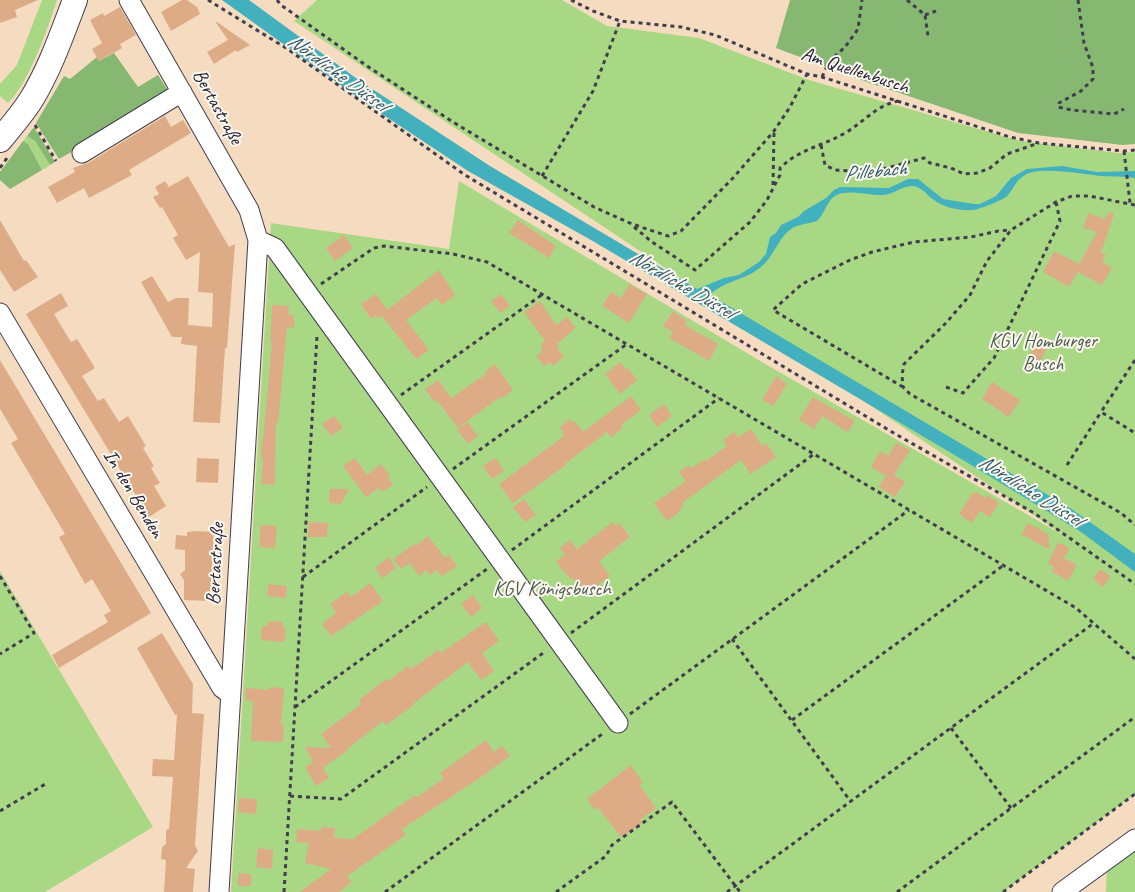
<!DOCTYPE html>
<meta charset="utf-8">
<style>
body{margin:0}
canvas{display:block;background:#f5dcc0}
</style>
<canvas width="1135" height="892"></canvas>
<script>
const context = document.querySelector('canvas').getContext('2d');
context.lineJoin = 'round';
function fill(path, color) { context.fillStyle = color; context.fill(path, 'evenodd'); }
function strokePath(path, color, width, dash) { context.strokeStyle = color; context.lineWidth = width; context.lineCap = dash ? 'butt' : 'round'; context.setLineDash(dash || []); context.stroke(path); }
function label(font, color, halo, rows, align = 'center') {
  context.font = font + ' Caveat,sans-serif'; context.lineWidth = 4; context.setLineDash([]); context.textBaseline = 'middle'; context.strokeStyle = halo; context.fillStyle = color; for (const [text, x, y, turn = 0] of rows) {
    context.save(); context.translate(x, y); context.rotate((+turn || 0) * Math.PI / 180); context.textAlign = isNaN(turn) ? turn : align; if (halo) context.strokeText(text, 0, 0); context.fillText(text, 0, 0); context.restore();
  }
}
fill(new Path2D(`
 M42,0H57C48,28 29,83 8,103L0,96V84L17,65Z
 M317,0H562L607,26L699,38L809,80L1020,141L1119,153L1135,152V794L1003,892H231L271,223L449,249L459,181L767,365L1068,538L664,267L294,21Z
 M27,136L35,141L50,165L42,170L28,144L23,141Z
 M0,571L153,827L45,892H0Z
 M1135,850V892H1106L1107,866Z`), '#a9d885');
fill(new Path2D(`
 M790,0H1135V144L1123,145L1018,133L867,82L776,48Z
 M114,53L138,87L158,75L167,89L162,100L59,159L36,123L64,76L70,79L97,57L99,61Z
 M34,127L55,162L50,165L35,141L27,136Z
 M23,141L28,144L42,170L10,189L0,180V172Z`), '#86b872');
fill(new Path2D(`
 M222,0H249L360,81L490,166L697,289L724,278L739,275L759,262L766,254L770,237L776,233L781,225L798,217L804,211L826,198L834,190L840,187L889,188L908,179H918L943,199L974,204H980L996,196L1011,178L1027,169L1062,166L1097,172L1135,171V178C1123,176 1112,177 1100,176C1082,174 1039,166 1025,175C1016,180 1014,188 1008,195C1006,199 980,209 974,210C961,211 944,208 934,200C929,197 925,191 919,188C906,181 895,195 883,195C870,196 849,189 837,195C827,199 825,214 817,221C809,224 798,224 791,229C776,240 774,259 757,270C743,280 722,282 710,295L1073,510L1135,554V572L1081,532L963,460L591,240L468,171L367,104Z`), '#42b1bd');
fill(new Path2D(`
 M0,0H38L15,10L17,17L0,23Z
 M182,0H187L197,7L200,14L171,31L161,12Z
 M120,7L136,35L120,44L122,48L99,61L92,49L102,43L90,20L103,13L104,16Z
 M217,22L250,45L237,52L236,50L214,64L207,52L228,40L216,23Z
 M165,116L171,127L183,120L191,133L129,170L132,175L89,198L84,188L57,203L48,187L75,172L73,168L88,163Z
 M188,176L229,247L235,244L227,348H225L220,423L193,422L197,346L181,344L182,337H172L141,282L152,276L168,302L176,298H189L188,325L212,327L213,293L198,292L200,252L186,260L173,238L178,235L162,207L160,208L153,197L159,194L155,187L165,181L169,187Z
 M1109,212L1114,214L1101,253L1106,255L1102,262L1112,268L1102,285L1078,272L1069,287L1043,272L1054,251L1079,264L1097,232L1083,228L1088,213L1105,219Z
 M0,220L24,261L26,260L38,277L14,292L0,270Z
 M518,220L556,246L549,258L509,233Z
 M344,235L353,248L335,261L326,248Z
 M439,270L455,295L442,305L437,298L406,320L429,350L416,359L382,316L378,318L376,315L371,319L361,304L376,294L387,310Z
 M629,284L647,294L629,323L602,306L611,292L621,298Z
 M61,293L68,306L54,314L71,342L77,339L95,368L82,376L98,401L104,398L119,422L128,416L146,446L143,448L154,466L151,468L160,483L154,486L166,506L149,517L26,314Z
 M501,294L510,306L500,313L491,301Z
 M540,301L556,325L567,317L576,328L557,344L559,346L557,348L564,357L553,366L550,362L544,366L536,356L542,352L541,350L543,348L540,345L545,341L524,312Z
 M272,305L289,306L288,315H294V328L287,327L278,423H276L275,485L261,484L263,459H261L262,440H263L272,343H270Z
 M673,311L687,321L685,325L718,344L709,361L669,338L673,332L663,326Z
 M1039,337L1050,343L1034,372L1023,366Z
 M0,360L151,613L59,668L52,655L108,622L104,615L111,611L92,579L85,584L59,537L65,534L11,443L18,439L0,409Z
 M621,362L626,370L628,368L637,380L620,394L605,374Z
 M495,364L513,390L501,399L500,397L458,428L440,404L436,400L434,402L425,389L438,380L451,398L486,374L485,372Z
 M776,376L787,384L773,406L762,400Z
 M992,382L1020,400L1009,417L982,399Z
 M631,396L641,410L621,425L623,428L611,437L607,432L565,464L566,465L513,503L499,484L564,436L560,427L570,419L573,423L575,421L583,432Z
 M813,397L855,421L848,432L822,416L814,429L799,420Z
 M664,404L672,416L657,427L649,415Z
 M334,416L343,428L331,436L322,424Z
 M468,422L478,436L468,444L457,430Z
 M751,429L762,446L766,443L776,457L751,474L741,460L682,503L684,505L679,509L681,511L667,521L654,503L686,481L679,472L689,465L692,468L705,459L706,461L727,446L723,440L734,432L738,437Z
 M896,443L910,450L894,475L905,482L895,497L879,487L886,476L871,467L880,451L888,456Z
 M197,458L219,459L218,483L196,482Z
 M355,458L367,475L381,464L390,476L388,478L393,485L382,492L379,488L366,497L343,466Z
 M496,458L504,471L492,479L483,466Z
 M330,489H349L341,504L329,503Z
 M973,492L974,494L976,492L985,498L987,495L999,503L990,517L980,511L972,523L959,514Z
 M524,499L536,515L525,522L513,507Z
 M309,522L328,523L327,537H308Z
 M613,522L616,526L619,523L630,537L599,561L610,576L585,595L573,578L571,579L567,574L566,575L556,561L565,555L560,548L570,540L577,549Z
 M1028,523L1048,534L1050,550L1021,534Z
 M261,525L277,526L275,548L259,547Z
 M196,531L214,532L210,601L184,600V580L180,574L185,570V550L175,549L176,535L187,536V532Z
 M428,536L445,558L449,555L457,566L442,576L437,570L430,575L426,570L419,576L410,563L401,569L393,559L414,544L416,546Z
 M1058,542L1070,548L1064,558L1077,565L1068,581L1051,571L1054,567L1048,563Z
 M389,557L396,568L382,578L375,568Z
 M1100,569L1111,576L1103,587L1093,579Z
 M370,583L383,601L331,636L322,624L336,613L330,604L347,592L351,597Z
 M268,584L287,586L286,598L267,596Z
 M473,595L482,608L471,617L461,604Z
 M268,621L283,622V628H286L284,642L261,640L262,626H268Z
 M486,622L499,641L482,653L494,671L481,680L468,662L414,703L415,704L386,725L383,721L347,749H349L323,768L329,778L316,786L305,767L313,762L305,747L331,748L321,734L361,704L359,700L386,679L388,681L408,666L410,669L416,665V666L438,650L441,653L445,650Z
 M162,633L193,684L192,713L204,714L195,845L198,851L186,868L195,869L193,892H164L166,860L161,859L162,847L166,844V830L169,829L173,777L152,776L153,759L174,760L177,714L175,715L137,648Z
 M270,687L284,688L281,725H284L283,742L251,741L253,701L245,700L246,688L269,690Z
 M486,740L494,752L502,746L510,756L481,777L402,829L406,835L347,876L352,882L339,892H300L331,869L305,863L309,843L296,842L297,829L321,831V827L335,828L334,838L353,839L415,795L417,797L444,778L440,773Z
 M631,765L643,783L639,785L656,808L640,820L642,823L621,837L598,808L595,810L587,799Z
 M239,798L257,799L256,814L238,812Z
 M258,848L273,850L272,869L256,867Z
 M238,873L251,874V886H238Z`), '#ddac86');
const minor = new Path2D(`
 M129,0L249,210L258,240L219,892
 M82,153L182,92
 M258,240L275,248L618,723
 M0,313L222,688L230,694
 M1062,892L1135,839`);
const major = new Path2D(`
 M0,140C11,127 22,114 31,100C50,69 62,34 75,0`);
strokePath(minor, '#423e4f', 21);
strokePath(major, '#423e4f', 26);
strokePath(new Path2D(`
 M208,0L286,48L465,175L892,432L1034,513L1135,584
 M277,0L281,5L367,66L453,122L594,207L632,224L668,236L681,231L733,178L774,131L790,107L807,74
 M571,0L593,11L620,21L681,27L715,35L807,74L822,77L1010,137L1039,143L1124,151L1135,150
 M907,0L925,15L928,36
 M1078,0L1084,43L1093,68V79L1081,91L1059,103L1058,107L1072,110L1114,114L1124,109
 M925,15L936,11
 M822,77L829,62L845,47L858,29L862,0
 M35,125L56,161
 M821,145L825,165L835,170L872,172L924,158L930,163L951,168L964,174L977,173L990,168L1007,154L1039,143
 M1124,151L1130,203
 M0,168L7,158
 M542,176L593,91L620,21
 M773,185L774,132
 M1135,205L1089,196H1072L1056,202L1011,230L987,261L970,295L946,323L904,364L902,375L903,387L910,394L1121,513L1135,525
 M634,227L652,242L695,270L750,222L767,200L780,175V168C801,148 821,147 845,133C864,122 875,106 898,101
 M321,284L374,248L384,246L453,254L487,262L1076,608L1135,659
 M1135,360L1101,412L1135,433
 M903,387L773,310L802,284L850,260L872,252L914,242L971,237L998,231L1011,230
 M946,387L963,393L994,358L1060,221L1056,202
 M401,395L543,294
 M1067,465L1101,412
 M453,469L627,344
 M512,550L719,398
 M0,576L34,633L0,654
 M303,577L427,487
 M571,633L814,454
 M732,639L851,802
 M295,707L487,569
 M630,714L909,510
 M792,720L1004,565
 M951,728L1011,808
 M290,796L341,799L546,651
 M0,811L47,783
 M284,892L317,336
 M385,892L605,732
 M556,892L606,856L612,845L672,802L740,892
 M727,892L1094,623
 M897,892L1135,717
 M1003,892L1135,794`), '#423e4f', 3, [4, 4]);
strokePath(minor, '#fff', 19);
strokePath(major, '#fff', 24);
label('20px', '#22223b', '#fbf7ec', [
 ["Am Quellenbusch",855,71,18],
 ["Bertastraße",217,107,61],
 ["In den Benden",133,494,59],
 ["Bertastraße",216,564,-87]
]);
label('20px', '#4a5951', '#fbf7ec', [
 ["KGV Homburger",1043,342],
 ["Busch",1043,365],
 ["KGV Königsbusch",552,590]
]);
label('italic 21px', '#2f5b6f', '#fbf7ec', [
 ["Nördliche Düssel",337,73,36],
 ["Pillebach",875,172,-6],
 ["Nördliche Düssel",681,285,30],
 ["Nördliche Düssel",1030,491,32]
]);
</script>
